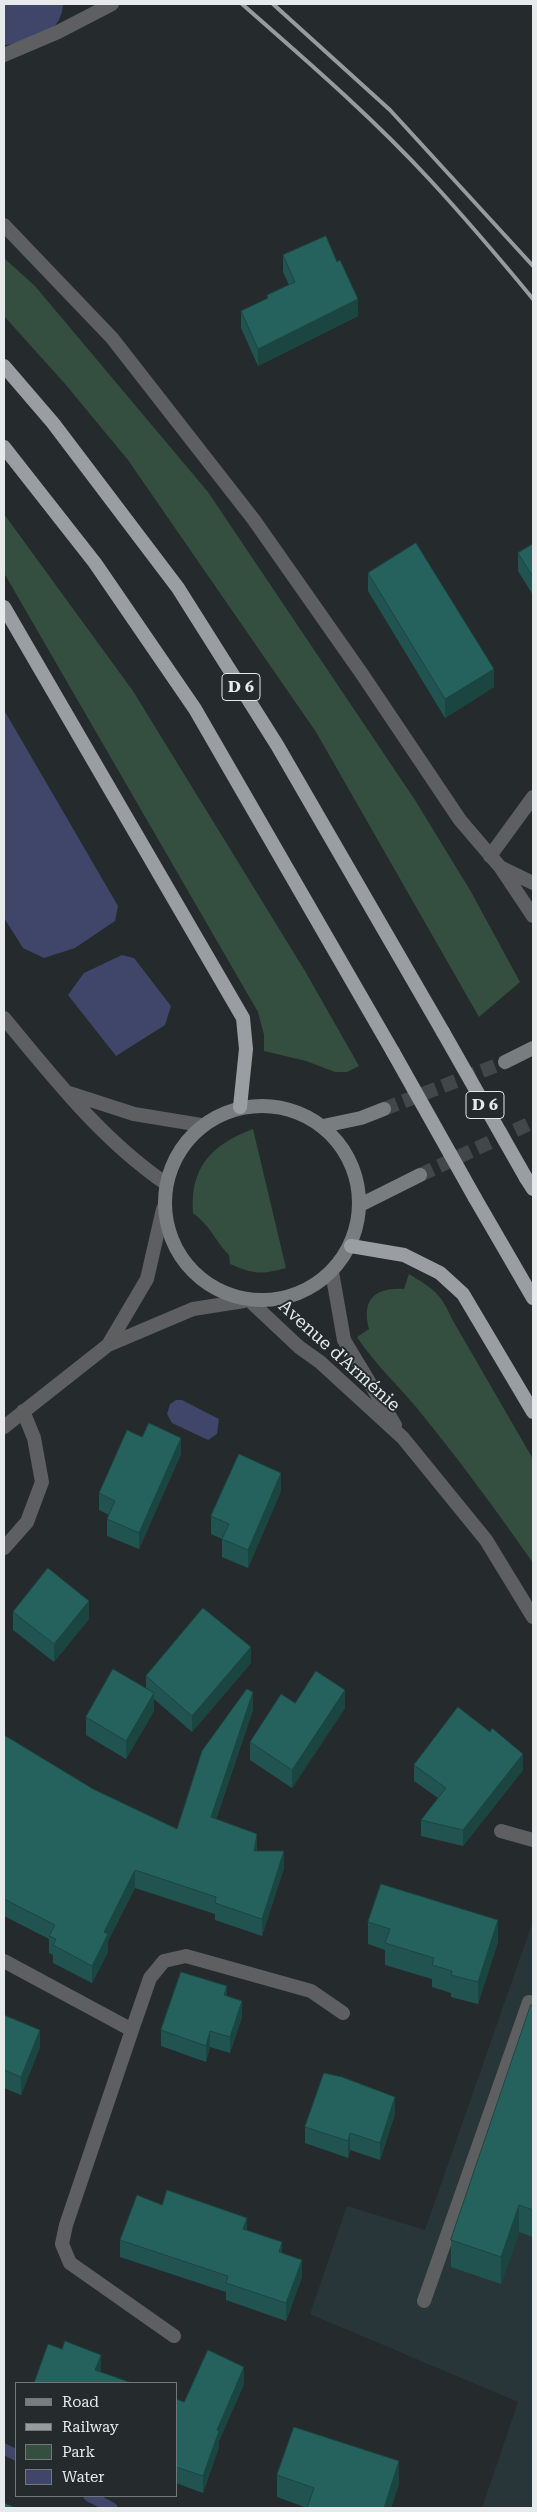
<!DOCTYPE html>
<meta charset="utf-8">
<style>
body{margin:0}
#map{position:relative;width:537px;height:2512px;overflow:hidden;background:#252a2c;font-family:"Roboto Serif",serif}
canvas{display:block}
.frame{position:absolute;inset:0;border:5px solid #e6eaeb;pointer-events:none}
.legend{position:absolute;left:15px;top:2382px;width:162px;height:115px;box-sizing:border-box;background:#252a2c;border:1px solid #727778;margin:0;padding:6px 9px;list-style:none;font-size:15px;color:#e6eaeb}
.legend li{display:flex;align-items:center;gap:10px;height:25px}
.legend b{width:25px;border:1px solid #727778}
</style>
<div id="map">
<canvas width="537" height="2512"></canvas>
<div class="frame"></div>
<ul class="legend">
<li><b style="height:6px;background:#7a7d80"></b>Road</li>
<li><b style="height:6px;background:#979b9d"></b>Railway</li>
<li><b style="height:14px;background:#344e3f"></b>Park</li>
<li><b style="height:14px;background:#40456a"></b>Water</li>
</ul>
</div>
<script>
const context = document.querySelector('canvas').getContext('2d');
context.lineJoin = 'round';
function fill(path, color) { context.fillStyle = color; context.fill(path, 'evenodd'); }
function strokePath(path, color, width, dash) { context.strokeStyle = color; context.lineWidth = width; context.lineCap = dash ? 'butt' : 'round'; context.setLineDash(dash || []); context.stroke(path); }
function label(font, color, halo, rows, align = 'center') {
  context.font = font + ' "Roboto Serif",serif'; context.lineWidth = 4; context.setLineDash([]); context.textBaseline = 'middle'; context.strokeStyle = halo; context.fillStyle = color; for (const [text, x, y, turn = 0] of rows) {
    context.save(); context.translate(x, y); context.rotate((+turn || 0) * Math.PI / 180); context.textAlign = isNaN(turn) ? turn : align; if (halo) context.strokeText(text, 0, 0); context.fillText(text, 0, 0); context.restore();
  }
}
fill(new Path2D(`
 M533,1921V2508H482L518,2402L310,2314L347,2206L425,2230Z`), '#283639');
fill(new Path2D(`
 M4,258L35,286L208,492L415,800L470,890L520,982L479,1017L316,732L128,460L66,385L4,316Z
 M4,514L133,691L305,971L359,1066L347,1072H335L306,1061L264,1051V1035L258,1012L4,573Z
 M253,1129L286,1268C262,1275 253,1274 230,1264L229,1255C215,1241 210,1225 193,1213C190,1167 211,1145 253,1129Z
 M409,1274C432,1288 441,1293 452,1319L533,1459V1563C496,1510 457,1457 416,1407C396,1383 373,1362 357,1337L369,1329C361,1300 375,1287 404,1289Z`), '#344e3f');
fill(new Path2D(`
 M4,710L118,906L115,921L75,948L44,958L23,948L4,918Z
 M122,955L134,958L171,1006L165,1025L116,1056L68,995L84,973Z
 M176,1400H182L219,1419L217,1434L208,1440L172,1423L167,1414L170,1404Z`), '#40456a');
strokePath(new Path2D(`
 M4,2449L16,2455
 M89,2496L112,2508`), '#40456a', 11);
strokePath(new Path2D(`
 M4,12L30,4`), '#40456a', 66);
strokePath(new Path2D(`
 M384,1109L505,1062
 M420,1175L533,1122`), '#424749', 14, [14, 7]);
strokePath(new Path2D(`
 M501,1831L533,1840
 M424,2301L529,2002L533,2003`), '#5d5f61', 14);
strokePath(new Path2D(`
 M4,55L58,32L112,4
 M490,856L533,797
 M4,1018C53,1077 101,1139 165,1183
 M69,1093L134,1114L201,1125
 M108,1345L147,1279L163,1209
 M4,1427L108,1345L193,1309L244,1301
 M4,1548L27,1522L42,1482L34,1438L23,1411
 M4,1961L132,2030L150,1978L164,1961L186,1956L311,1991L343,2013
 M132,2030L66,2225L62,2244L70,2263L174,2336`), '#5d5f61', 14);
strokePath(new Path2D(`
 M4,225L112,338L254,520L362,674L460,820L501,868L533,916
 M502,868L533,883
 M332,1272L344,1340L395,1425
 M250,1301L299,1347L320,1362L403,1438L486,1540L533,1617`), '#5d5f61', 14);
strokePath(new Path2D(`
 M505,1062L533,1048
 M165 1203a97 97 0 1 1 194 0a97 97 0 1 1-194 0Z
 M323,1126L361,1118L384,1109
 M360,1205L420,1175`), '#7a7d80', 14);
strokePath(new Path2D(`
 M4,366L53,423L178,588L277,745L443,1032
 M4,447L95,563L195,709L393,1052
 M4,607L243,1018L246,1049L240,1107
 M526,1178L533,1189
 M475,1198L533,1298
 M351,1246L404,1255L440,1273L463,1294L533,1412`), '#9a9ea3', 14);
strokePath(new Path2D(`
 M242,4C307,61 372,117 431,181C466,219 500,259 533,299
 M273,4L390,110L533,266`), '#979b9d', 4);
strokePath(new Path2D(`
 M443,1032L526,1178
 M393,1052L475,1198`), '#9a9ea3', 14);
fill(new Path2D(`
 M283,255L358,316L258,366L241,328V311L267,299V295L289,285L283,272Z
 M533,544V595L518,571V553Z
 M368,573L494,687L445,718L368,591Z
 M181,1454L139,1549L107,1536V1519L109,1515L99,1510V1493Z
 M281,1491L248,1568L222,1557V1539L211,1534V1516Z
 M13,1612L89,1619L54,1662L13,1630Z
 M251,1663L192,1732L154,1699V1711L126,1759L86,1735V1717L146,1688V1676Z
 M295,1703L345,1708L292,1788L250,1760V1742Z
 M253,1710L216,1819L257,1851L284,1868L262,1936L215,1920V1914L135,1888L108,1941V1952L92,1983L53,1963V1955L49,1953V1939L4,1916V1735L93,1789L177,1829Z
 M414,1765L523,1770L463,1846L421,1836V1820L438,1798L414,1781Z
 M368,1922L498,1942L478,2004L451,1997V1993L432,1987V1979L385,1965V1950L368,1944Z
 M533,2006V2237L519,2232L501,2284L451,2267V2240Z
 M4,2015L40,2047L21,2095L4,2088Z
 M242,2017L230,2053L210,2047L206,2062L161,2046V2030Z
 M395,2114L380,2160L350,2150L348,2158L305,2143V2127Z
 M162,2205L247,2230L282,2253L302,2277L286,2321L226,2300V2292L120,2257V2240Z
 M244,2384L219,2441V2447L203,2493L176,2483V2399L184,2402Z
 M277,2475L399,2484L391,2508H307L277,2497Z`), '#215450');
fill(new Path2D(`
 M358,299V316L258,366V349Z
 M494,669V687L445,718V699Z
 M181,1438V1454L139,1549V1533Z
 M281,1473V1491L248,1568V1550Z
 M89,1601V1619L54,1662V1644Z
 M251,1647V1663L192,1732V1716Z
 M345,1690V1708L292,1788V1770Z
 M253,1692V1710L211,1835V1817Z
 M154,1693V1711L126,1759V1741Z
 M523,1754V1770L463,1846V1830Z
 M257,1834V1851H254Z
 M284,1851V1868L262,1936V1919Z
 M135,1870V1888L108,1941V1952L92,1983V1966L104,1932Z
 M498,1920V1942L478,2004V1982Z
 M227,1986V2002L224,1995Z
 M242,2001V2017L230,2053V2037Z
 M40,2030V2047L21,2095V2077Z
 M210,2031V2047L206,2062V2046Z
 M395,2097V2114L380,2160V2143Z
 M350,2133V2150L348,2158V2141Z
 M519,2205V2232L501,2284V2257Z
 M247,2218V2235L243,2229Z
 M282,2242V2259L279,2252Z
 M302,2260V2277L286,2321V2303Z
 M101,2355V2371L96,2383L95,2370Z
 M244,2367V2384L219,2441V2447L203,2493V2476L217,2430Z
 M399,2461V2484L391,2508H384Z`), '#1b4541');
const building = new Path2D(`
 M326,236L337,262L340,260L358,299L258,349L241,311L268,298L267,295L295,282L283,255Z
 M416,543L494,669L445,699L368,573Z
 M533,544V577L518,553Z
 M149,1423L181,1438L139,1533L107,1519L115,1501L99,1493L127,1430L142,1437Z
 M239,1454L281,1473L248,1550L222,1539L229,1524L211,1516Z
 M48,1568L89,1601L54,1644L13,1612Z
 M203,1608L251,1647L192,1716L146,1676Z
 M113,1669L154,1693L126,1741L86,1717Z
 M316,1671L345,1690L292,1770L250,1742L281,1694L295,1703Z
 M247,1689L253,1692L211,1817L257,1834L254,1851H284L262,1919L215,1903L216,1897L135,1870L104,1932L108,1934L92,1966L53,1945L56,1939L49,1936L55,1925L4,1899V1785L5,1783H4V1735L93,1789L177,1829L202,1751Z
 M458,1707L490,1732L492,1728L523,1754L463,1830L421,1820L446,1788L414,1765Z
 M381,1884L498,1920L478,1982L451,1975L452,1971L432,1965L434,1958L385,1943L390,1929L368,1922Z
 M181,1972L227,1986L224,1995L242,2001L230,2037L210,2031L206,2046L161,2030Z
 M531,2005L533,2006V2210L519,2205L501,2257L451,2240Z
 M4,2015L40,2030L21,2077L4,2070Z
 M324,2073L342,2077L395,2097L380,2143L350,2133L348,2141L305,2127Z
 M167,2190L247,2218L243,2229L282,2242L279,2252L302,2260L286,2303L226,2283L228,2276L120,2240L137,2195L162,2205Z
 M65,2341L101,2355L95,2370L132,2383H34L48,2344L62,2349Z
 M208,2350L244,2367L217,2430L219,2431L203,2476L176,2467V2399L184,2402Z
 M294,2427L399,2461L384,2508H307L314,2488L277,2475Z
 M4,2503L16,2508H4Z`);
fill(building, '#26625d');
strokePath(building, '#1b4541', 1);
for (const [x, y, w] of [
 [241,687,38],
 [485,1105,38]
]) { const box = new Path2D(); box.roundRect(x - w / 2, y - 13.5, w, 27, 4); context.fillStyle = '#252a2c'; context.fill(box); strokePath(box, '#e6eaeb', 1); }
label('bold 16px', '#e6eaeb', null, [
 ["D 6",241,687],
 ["D 6",485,1105]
]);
label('18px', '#e6eaeb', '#252a2c', [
 ["Avenue d'Arménie",339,1356,42]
]);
</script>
